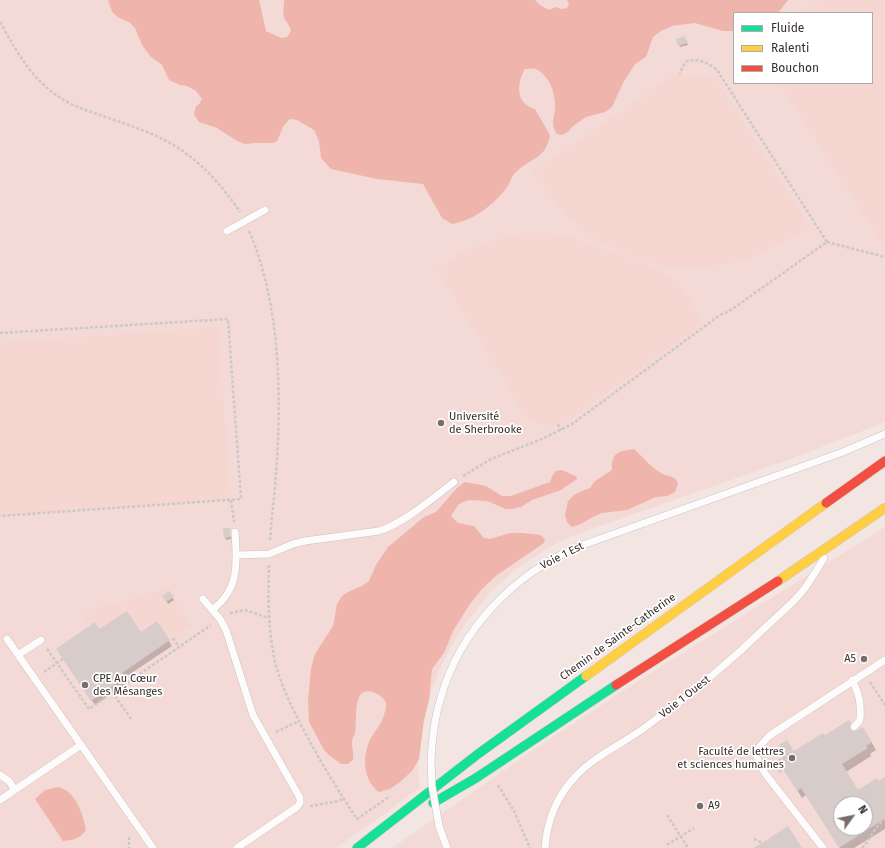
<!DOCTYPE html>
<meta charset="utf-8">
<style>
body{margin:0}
#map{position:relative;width:885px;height:848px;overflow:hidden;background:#f3e5e2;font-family:"Fira Sans",sans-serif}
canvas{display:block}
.legend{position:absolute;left:733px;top:12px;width:140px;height:72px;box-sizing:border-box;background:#fff;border:1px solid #afabaa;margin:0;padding:5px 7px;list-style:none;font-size:12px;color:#362d2b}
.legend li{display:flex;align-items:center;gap:8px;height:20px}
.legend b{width:20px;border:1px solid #afabaa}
.north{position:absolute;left:833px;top:796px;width:40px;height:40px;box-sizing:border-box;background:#fff;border:1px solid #afabaa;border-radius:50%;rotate:57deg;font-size:11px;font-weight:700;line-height:16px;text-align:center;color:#362d2b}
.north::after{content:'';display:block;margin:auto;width:14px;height:18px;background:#786d6b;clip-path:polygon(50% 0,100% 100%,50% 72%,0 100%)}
</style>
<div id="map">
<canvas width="885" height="848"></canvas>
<ul class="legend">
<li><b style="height:5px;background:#16e098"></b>Fluide</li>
<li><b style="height:5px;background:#ffcf43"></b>Ralenti</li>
<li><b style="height:5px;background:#f24e42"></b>Bouchon</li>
</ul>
<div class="north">N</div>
</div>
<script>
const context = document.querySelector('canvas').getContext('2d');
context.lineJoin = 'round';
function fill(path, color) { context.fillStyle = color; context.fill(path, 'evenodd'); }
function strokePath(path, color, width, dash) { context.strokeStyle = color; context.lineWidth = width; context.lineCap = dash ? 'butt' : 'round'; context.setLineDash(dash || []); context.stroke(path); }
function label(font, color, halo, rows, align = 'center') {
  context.font = font + ' "Fira Sans",sans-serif'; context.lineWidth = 3.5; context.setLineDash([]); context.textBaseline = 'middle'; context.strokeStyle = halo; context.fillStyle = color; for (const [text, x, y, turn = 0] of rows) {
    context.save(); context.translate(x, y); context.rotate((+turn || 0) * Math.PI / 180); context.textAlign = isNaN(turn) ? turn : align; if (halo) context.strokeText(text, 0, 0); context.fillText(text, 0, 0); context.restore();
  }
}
fill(new Path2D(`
 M0,0H885V422L799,456L569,537L548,548L515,570L493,590L463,627L446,656L437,676L426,709L422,734L418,771L420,787L384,814L336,848H0ZM734,13H872V83H734Z
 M885,527V848H392L535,749L638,681ZM841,804H865V828H841Z`), '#f3dad6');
fill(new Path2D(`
 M822,0H885V248L779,83H872V13H802Z
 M675,74L716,79L809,226C771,253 732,269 685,267C679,267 672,268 666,267C651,264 637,258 623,252C610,246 597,240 585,231C565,215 549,193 532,173Z
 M524,233H537L565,235L646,264L661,271L674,280L691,300L702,324L566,422L552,426L536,423L524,417L503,377L437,269L464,251L494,240Z
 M218,327L231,500L0,516V343Z
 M168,589L191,626L170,640L157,621L141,632L127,611L99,629L95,622L88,626L81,616L92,609Z`), '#f5d6d0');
fill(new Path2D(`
 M108,0H259L266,31L281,38L287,37L291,31C290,26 288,24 285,20C282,15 284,6 284,0H535L540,5L549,10L555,7L562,9L567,8L569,4L567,0H788L778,13H734V31H723L695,23L672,26L661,31L653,37L646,57L635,64L623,83L612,107L605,112L586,117L573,126L568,132L562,135L557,134C551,126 553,120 555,111C556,97 552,82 542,73C537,68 532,68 525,69C516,84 516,104 535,109L550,135C546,159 532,157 516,172C511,176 510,184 505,190C492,206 472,221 452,224L442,218L423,184L377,179L331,169L321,158L319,141L314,130L297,120L290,119L284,125L277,141L273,143H255L245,144L237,141L217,128L199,122L194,114L196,106L199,104L202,99L196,91L187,86L180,85L169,80L162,65L150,56L142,45L135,28L129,22L119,18L112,12Z
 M634,449C643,457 652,469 663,474C669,477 675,475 678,483L675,492L667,496L656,497L627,510L602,513L593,517L579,525L572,527L567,522L565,515L568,501L575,494L590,488L595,481L612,470C611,453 618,451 634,449Z
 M562,470L577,477V479L561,490L532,500L521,507L512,509H506L487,501L469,500L463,502L458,505L451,516L458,523L474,526L484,538L490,539L510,533H523L540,535L545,539L544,543L497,575L481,590L470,604L453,631L444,653L432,669L429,700L424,720L419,759L412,771L400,782L390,789L379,792C365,782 362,761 368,745C371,735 379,728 383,718C384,714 387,708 386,703C384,695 366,687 361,694C354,703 357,723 355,733C354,736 352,739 352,742C352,748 354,754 353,760L348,764H341L329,755L324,750L309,722L308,701L311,668L315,654L333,626L337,604L342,596L348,592L362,586L369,581L376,565L388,547L424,517L436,512L457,488L465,482L486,486L502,496H511L550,482L552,476L556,471Z
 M58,787C76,791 83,814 86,830C80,839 73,840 63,841L35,799L45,790Z`), '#efb5ac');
fill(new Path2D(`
 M686,39L688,45L680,47L679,45Z
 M224,529H229L231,539L226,540Z
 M169,592L174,600L168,604L163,596Z
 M157,623L172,646L124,678L127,683L95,705L60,654L99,631L141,633Z
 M863,728L876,750L870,754L871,756L846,772L858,792L885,778V829L854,848H840L806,795L802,798L784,769L794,752L825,736L856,732ZM841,804H865V828H841Z`), '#0003');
fill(new Path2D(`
 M685,36L687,43L678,46L676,39Z
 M223,528H230V537L224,538Z
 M169,591L174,597L166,602L162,596Z
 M127,611L141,632L157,621L170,640L122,673L125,677L91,701L56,649L95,622L99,629Z
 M849,720L856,731L863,727L872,742L866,746L868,748L842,764L858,790L877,778L879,781L885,777V821L884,819L839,848L801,788L797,791L778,761L786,756L779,745L787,740L794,751L823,733L825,735ZM841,804H865V828H841Z
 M788,826L802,848H753L762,843Z`), '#d8ccca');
const lane = new Path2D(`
 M227,231L265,210
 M237,555L269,554L293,544L305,541L379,531C404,523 433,498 454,482
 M203,599L220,619L226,630L253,715L300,798V803L297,807L237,848
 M212,610C240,589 237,562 235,532
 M7,639L153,848
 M18,655L41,640
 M852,680C860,695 861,704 860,720L854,727
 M431,761C432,741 434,720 440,701C459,630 513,574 580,546L843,452L885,434
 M0,775L9,781L15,790
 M0,800L81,745
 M439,826L447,848
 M545,848C547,821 556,797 575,777C595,755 623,744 647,726C690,695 730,662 768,625C780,613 795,602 805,588C812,578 818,568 824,558
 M823,848L767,776L759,764L757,756L760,746L769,736L885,660`);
const fast = new Path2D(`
 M433,803L476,778L616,685
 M357,848L478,754L586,676`);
const slow = new Path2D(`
 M778,581L885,508
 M586,676L826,503`);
const jam = new Path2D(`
 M826,503L885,461
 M616,685L778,581`);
strokePath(lane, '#cec2c0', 8);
strokePath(fast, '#cec2c0', 10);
strokePath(slow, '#cec2c0', 10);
strokePath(jam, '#cec2c0', 10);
strokePath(new Path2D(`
 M0,22C20,57 35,86 73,105C99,116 127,123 154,135C191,151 218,179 240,212
 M249,231C280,301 282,396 276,472C275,495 271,519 270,542
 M827,242L885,257
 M0,333L228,319L241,499L0,516
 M558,424L561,430
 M463,476L491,459L542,439L572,424L720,315L728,312L827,242L717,70C710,64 696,56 686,62C683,65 681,70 680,74
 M231,500L234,522
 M269,565C268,597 268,630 275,662C281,685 291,706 302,727C319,759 337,789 357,819L390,796
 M230,613L245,610L269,618
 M173,638L179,647
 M47,649L89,709L211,625
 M44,672L63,659
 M870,682L885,705
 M109,688L132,720
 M276,732L299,721
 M779,772L783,769L778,761L790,754
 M498,785L514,811L530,848
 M310,806L339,801L344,798
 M667,815L688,848
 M129,837V848
 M754,839L762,843
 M667,845L694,828
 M862,848C871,839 873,828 884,820`), '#ccc8c6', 2.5, [3, 2]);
strokePath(lane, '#fdfbfb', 7);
strokePath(fast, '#16e098', 9);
strokePath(slow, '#ffcf43', 9);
strokePath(jam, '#f24e42', 9);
const laneBridge = new Path2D(`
 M431,761L432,786L439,826`);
strokePath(laneBridge, '#cec2c0', 8, []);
strokePath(laneBridge, '#fdfbfb', 7);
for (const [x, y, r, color] of [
 [441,423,4,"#786d6b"],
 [864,659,4,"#786d6b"],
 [85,685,4,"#786d6b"],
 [792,758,4,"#786d6b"],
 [700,806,4,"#786d6b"]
]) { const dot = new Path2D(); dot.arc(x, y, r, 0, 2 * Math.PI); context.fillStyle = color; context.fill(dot); strokePath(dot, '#fff', 1.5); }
label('11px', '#362d2b', '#fff', [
 ["Université",449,417],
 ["de Sherbrooke",449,430],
 ["A5",856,659,"right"],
 ["CPE Au Cœur",93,679],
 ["des Mésanges",93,692],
 ["Faculté de lettres",784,752,"right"],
 ["et sciences humaines",784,765,"right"],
 ["A9",708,806]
], 'left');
label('11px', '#362d2b', '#fff', [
 ["Voie 1 Est",562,556,-27],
 ["Chemin de Sainte-Catherine",618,637,-36],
 ["Voie 1 Ouest",685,697,-38]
]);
</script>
